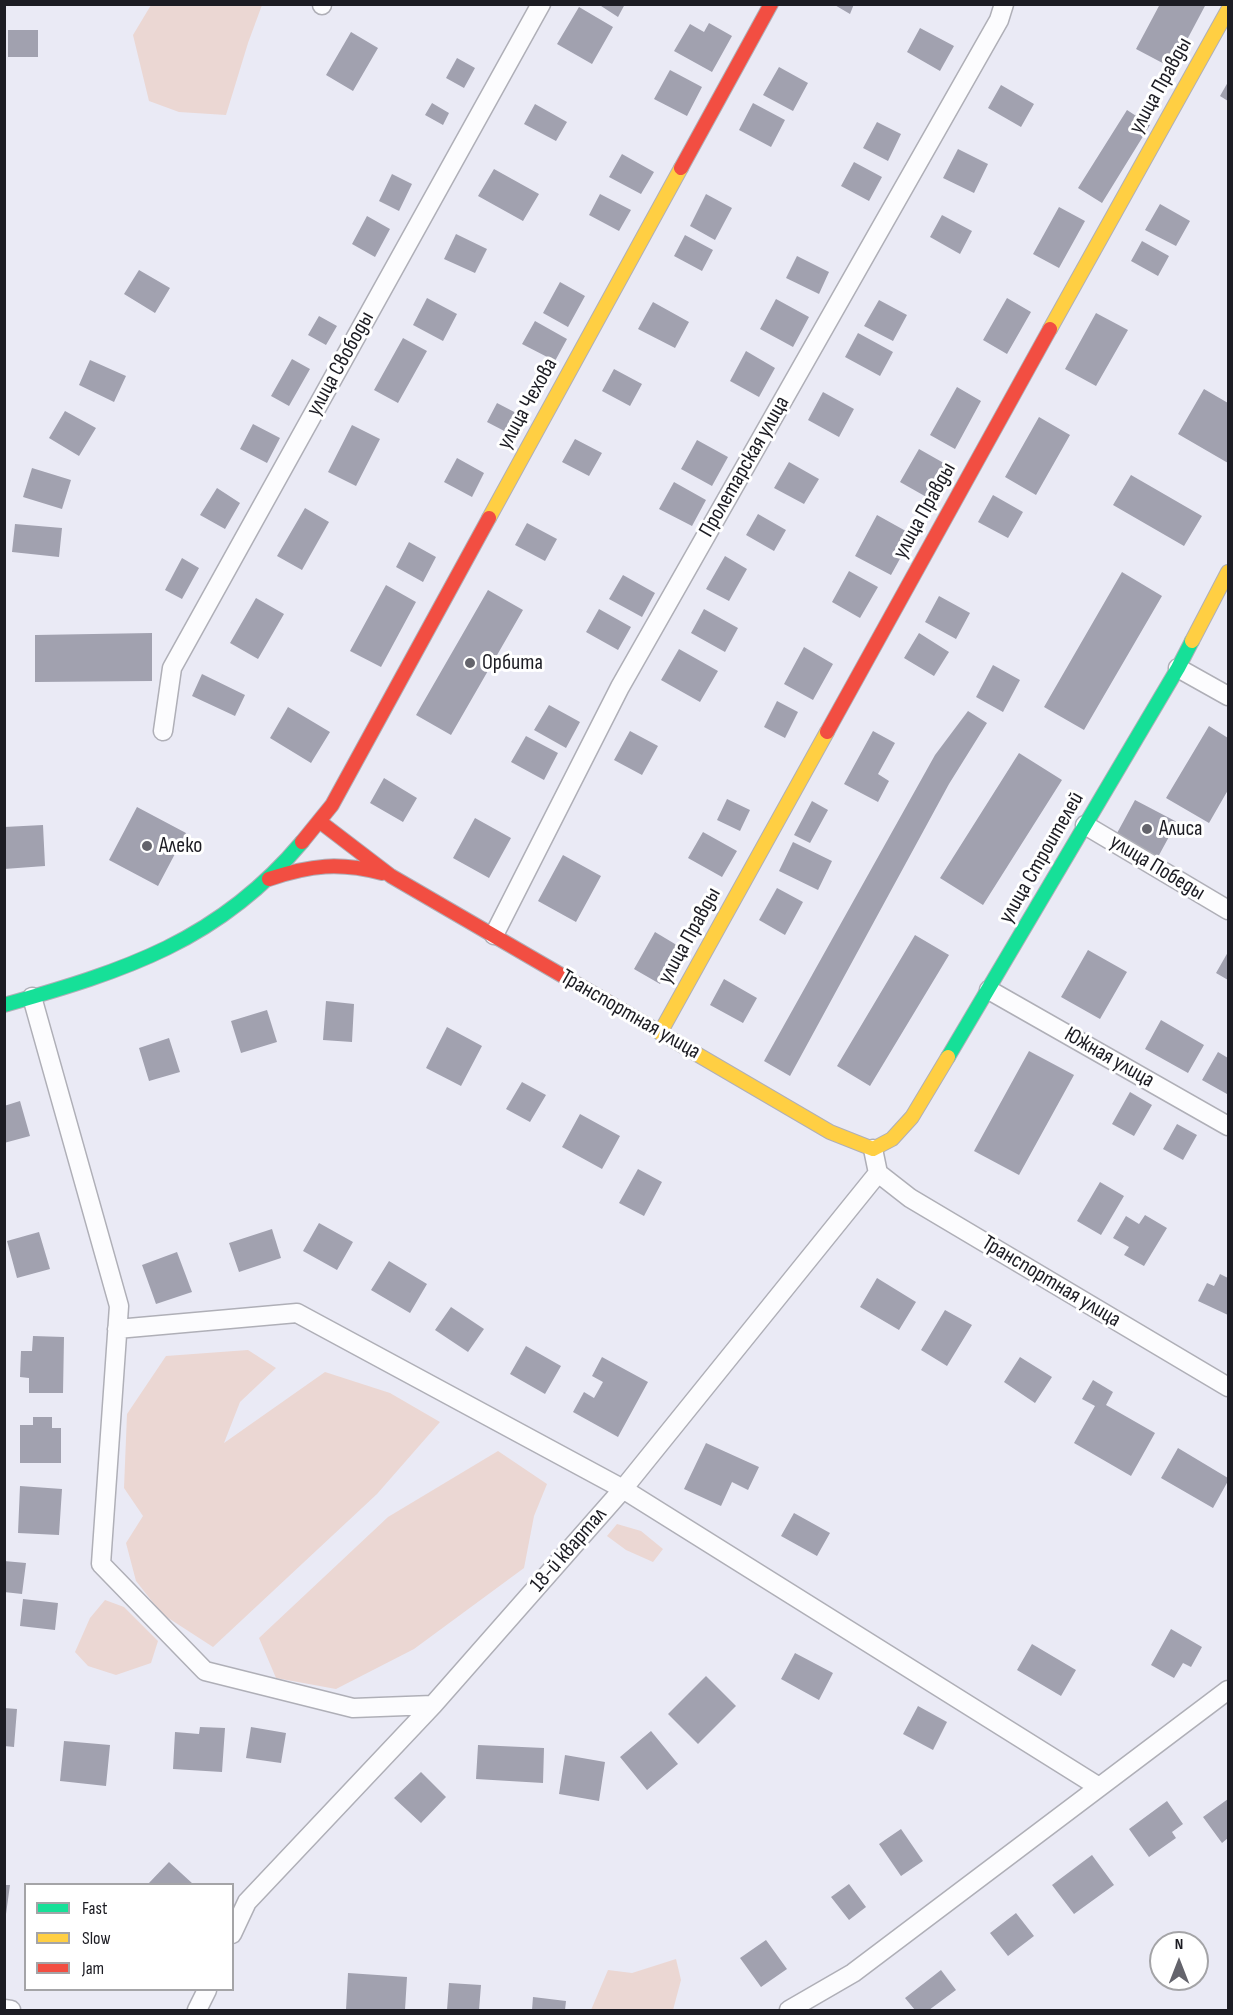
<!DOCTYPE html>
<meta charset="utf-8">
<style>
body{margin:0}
#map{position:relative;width:1233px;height:2015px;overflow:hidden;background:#eaeaf5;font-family:"Sofia Sans Condensed",sans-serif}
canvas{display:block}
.frame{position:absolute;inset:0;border:6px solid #1c1c23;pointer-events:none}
.legend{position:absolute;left:24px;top:1883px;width:210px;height:108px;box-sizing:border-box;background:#fff;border:2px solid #a4a4a7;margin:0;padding:8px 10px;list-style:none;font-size:18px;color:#1c1c23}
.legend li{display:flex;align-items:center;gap:12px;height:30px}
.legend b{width:30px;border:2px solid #a4a4a7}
.north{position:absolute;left:1149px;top:1931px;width:60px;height:60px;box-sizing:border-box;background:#fff;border:2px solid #a4a4a7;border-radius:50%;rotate:0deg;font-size:16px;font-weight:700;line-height:24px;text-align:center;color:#1c1c23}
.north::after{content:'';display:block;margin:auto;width:21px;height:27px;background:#64646c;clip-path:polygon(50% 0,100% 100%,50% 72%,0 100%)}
</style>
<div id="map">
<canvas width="1233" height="2015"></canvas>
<div class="frame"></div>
<ul class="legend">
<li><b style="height:8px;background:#16e098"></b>Fast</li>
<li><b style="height:8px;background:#ffcf43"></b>Slow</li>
<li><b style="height:8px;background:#f24e42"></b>Jam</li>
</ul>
<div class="north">N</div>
</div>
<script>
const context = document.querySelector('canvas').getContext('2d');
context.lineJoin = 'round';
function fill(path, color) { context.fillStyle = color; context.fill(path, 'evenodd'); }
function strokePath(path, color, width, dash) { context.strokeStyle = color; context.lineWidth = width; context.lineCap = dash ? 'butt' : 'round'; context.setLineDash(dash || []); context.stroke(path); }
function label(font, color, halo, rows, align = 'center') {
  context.font = font + ' "Sofia Sans Condensed",sans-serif'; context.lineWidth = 6; context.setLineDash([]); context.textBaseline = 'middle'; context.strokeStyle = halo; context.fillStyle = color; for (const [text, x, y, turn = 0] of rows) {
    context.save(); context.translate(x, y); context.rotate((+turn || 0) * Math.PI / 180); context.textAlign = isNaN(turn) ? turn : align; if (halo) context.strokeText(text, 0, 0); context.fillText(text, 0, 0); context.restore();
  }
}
fill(new Path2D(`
 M151,5H262L248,43L226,115L179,112L149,101L133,35Z
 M248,1350L276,1368L240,1402L224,1443L325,1372L390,1393L440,1422L377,1494L213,1647L162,1614L136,1581L126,1543L143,1516L124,1488L127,1414L166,1356Z
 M498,1451L547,1484L534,1516L524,1568L414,1649L336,1689L276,1678L259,1638L388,1517Z
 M617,1524L641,1531L663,1549L653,1562L626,1550L607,1536Z
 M105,1600L124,1607L158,1641L151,1663L116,1675L88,1666L75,1652L90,1618Z
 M676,1959L681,1980L673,2010H591L608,1970L632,1973Z`), '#ebd7d3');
fill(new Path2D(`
 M598,4H625L618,17Z
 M833,4H854L850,14Z
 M1160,4H1206L1172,68L1136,49Z
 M579,7L613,27L592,64L557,44Z
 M709,23L732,36L712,72L674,51L690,24L704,32Z
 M920,28L954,46L940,71L907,52Z
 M8,30H38V57H8Z
 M351,32L378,48L353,91L326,75Z
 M457,58L475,68L464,88L446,78Z
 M779,67L808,83L793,111L763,95Z
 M670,70L702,87L687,116L654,99Z
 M1228,82V101L1220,96Z
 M1001,85L1034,104L1021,127L988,108Z
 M432,103L449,113L443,125L425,115Z
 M753,103L785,120L771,147L739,130Z
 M535,104L567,122L556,141L524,124Z
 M1127,110L1150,125L1102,203L1078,188Z
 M877,122L901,134L888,161L863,148Z
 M958,149L988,164L974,193L943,178Z
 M622,154L654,172L641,194L609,177Z
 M854,162L882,177L869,201L841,186Z
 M494,169L539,194L523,221L478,196Z
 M392,174L412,184L399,211L379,201Z
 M600,194L631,210L619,231L589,215Z
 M706,194L732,208L715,240L690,226Z
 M1160,204L1190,221L1176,246L1145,230Z
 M1059,207L1085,221L1059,268L1033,254Z
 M942,215L972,231L960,254L930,237Z
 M367,216L390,229L375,257L352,244Z
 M456,234L487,249L475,273L444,259Z
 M685,235L713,250L702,271L674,256Z
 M1142,241L1169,256L1158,276L1131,261Z
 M797,256L829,272L819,294L786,278Z
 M139,270L170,288L155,313L124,294Z
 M560,282L585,296L568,327L543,313Z
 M427,298L457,314L443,341L413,325Z
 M1007,298L1031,312L1007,354L983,340Z
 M776,299L809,317L793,347L760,329Z
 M879,300L907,315L893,341L864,326Z
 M653,302L689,322L675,348L638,329Z
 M1096,313L1128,330L1096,386L1065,369Z
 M319,316L337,326L326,345L308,335Z
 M535,321L567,339L555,361L522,344Z
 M858,333L893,352L880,376L845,357Z
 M403,338L427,351L398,403L374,390Z
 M746,351L775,368L759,397L730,381Z
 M292,359L310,369L289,406L271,396Z
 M90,360L126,376L114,402L79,385Z
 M614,369L642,384L630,406L602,391Z
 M957,387L981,401L955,449L930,435Z
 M1204,389L1228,403V463L1178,434Z
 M823,392L854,409L839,437L808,420Z
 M497,403L522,416L512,435L487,422Z
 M65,411L96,428L79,456L49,438Z
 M1039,417L1070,435L1036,495L1005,477Z
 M253,424L280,438L267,463L240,449Z
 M352,425L380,439L356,486L328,472Z
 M575,439L602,453L589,476L562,462Z
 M697,440L728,457L712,486L681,469Z
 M919,449L949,466L930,499L900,482Z
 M457,458L484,473L472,497L444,482Z
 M789,462L819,479L804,504L774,488Z
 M32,468L71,480L62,509L23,497Z
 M1131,475L1202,516L1184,546L1113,505Z
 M674,482L706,500L692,526L659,509Z
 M217,488L240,503L225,529L200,515Z
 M993,495L1023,512L1008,538L978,522Z
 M305,508L329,522L302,570L277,556Z
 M758,514L786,530L774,551L746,535Z
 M877,515L913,535L891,575L855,556Z
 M527,523L557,539L545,561L515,545Z
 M15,524L62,528L59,557L12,552Z
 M409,542L436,557L423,582L396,567Z
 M725,556L747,569L729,601L706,589Z
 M182,558L199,568L182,599L165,590Z
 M849,571L878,587L860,618L832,602Z
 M1122,572L1162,596L1084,730L1044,707Z
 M623,575L655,593L642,617L609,599Z
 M386,585L416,602L381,667L350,651Z
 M488,590L523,610L451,735L416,715Z
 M939,596L970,613L956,639L925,622Z
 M256,598L284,614L258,659L230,643Z
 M599,609L631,627L618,650L586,632Z
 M704,609L738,628L725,652L691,633Z
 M152,633V681L35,682V635Z
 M919,633L949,652L934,676L904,658Z
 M804,647L833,664L813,700L784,684Z
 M679,649L718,671L700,702L661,680Z
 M993,665L1020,680L1003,712L976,697Z
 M202,674L245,695L235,716L192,696Z
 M777,701L798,712L785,738L764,727Z
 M549,705L580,722L566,748L534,730Z
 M288,707L330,732L311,763L270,738Z
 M968,711L987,723L949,784L790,1076L764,1061L935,755Z
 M1209,726L1228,738V790L1209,823L1166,798Z
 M630,731L658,746L642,775L614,760Z
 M873,731L895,743L878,774L889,781L878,802L844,784Z
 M526,736L558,753L544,780L511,762Z
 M1019,753L1062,780L983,905L940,878Z
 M384,778L417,798L403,822L370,803Z
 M727,799L750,810L740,831L717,820Z
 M1135,800L1177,822L1158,857L1116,835Z
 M812,801L828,810L810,843L794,835Z
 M137,807L186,833L158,886L109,860Z
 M475,818L511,838L489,878L453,858Z
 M43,825L45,866L4,869V827Z
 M703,832L737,851L722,877L688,858Z
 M793,842L832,861L818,890L779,871Z
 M563,855L601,876L576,922L538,901Z
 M777,888L803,902L785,935L759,920Z
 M655,932L680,947L660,984L634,969Z
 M915,935L949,955L870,1086L837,1066Z
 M1088,950L1127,972L1100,1019L1061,997Z
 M1228,952V980L1216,973Z
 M724,979L757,998L743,1023L710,1005Z
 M326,1001L354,1004L352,1042L323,1040Z
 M267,1010L277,1042L241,1053L231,1021Z
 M1161,1020L1204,1045L1188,1073L1145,1049Z
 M447,1027L482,1046L461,1086L426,1068Z
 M169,1038L180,1072L149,1081L139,1048Z
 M1029,1051L1074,1075L1019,1175L974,1151Z
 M1218,1052L1228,1058V1091L1227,1094L1202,1080Z
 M522,1082L546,1095L530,1122L506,1109Z
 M1130,1092L1152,1105L1134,1136L1112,1124Z
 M20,1101L30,1136L4,1143V1106Z
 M580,1114L620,1136L602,1169L562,1147Z
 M1177,1124L1197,1135L1183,1160L1163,1149Z
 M638,1169L662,1182L644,1216L619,1203Z
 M1100,1182L1124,1196L1101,1235L1077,1221Z
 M1145,1215L1167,1228L1144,1266L1124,1255L1129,1247L1113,1238L1126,1216L1139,1224Z
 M319,1223L353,1242L337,1270L303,1251Z
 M272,1229L281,1258L239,1272L229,1243Z
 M39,1232L50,1269L17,1278L7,1241Z
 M177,1252L192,1292L156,1304L142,1265Z
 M389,1261L427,1284L410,1313L371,1290Z
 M1220,1274L1228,1278V1315L1198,1301L1207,1283L1214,1286Z
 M877,1278L916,1302L899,1330L860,1307Z
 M451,1307L484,1329L468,1352L435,1330Z
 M945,1310L972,1325L947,1366L921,1350Z
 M33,1336L64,1337L63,1393H29V1378L20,1377L21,1351H32Z
 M526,1346L561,1366L545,1394L510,1374Z
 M602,1357L648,1382L618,1437L573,1412L584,1392L594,1398L603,1382L592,1376Z
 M1020,1357L1052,1377L1035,1403L1004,1382Z
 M1093,1380L1113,1392L1106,1405L1155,1433L1131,1476L1074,1443L1095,1406L1082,1399Z
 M33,1417H52V1428H61V1463H20V1425H33Z
 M706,1443L759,1467L748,1490L732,1482L721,1506L684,1489Z
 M1178,1448L1228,1478V1481L1213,1508L1161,1478Z
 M20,1486L62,1489L59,1535L18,1533Z
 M794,1513L830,1533L817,1556L781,1536Z
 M4,1561L26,1563L22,1594L4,1592Z
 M23,1599L58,1603L55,1630L20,1626Z
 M1171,1629L1202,1647L1191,1667L1183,1663L1174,1678L1151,1665Z
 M1032,1644L1076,1670L1061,1696L1017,1670Z
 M795,1653L833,1673L819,1700L781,1679Z
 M706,1676L736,1706L698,1744L668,1714Z
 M918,1706L947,1722L933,1750L903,1734Z
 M4,1708L17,1709L14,1747L4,1746Z
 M200,1727L225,1728L222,1772L173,1769L175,1732L199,1734Z
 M251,1727L286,1733L281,1763L246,1758Z
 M651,1731L678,1764L647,1790L620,1757Z
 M64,1741L110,1745L106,1786L60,1781Z
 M478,1745L544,1748L543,1783L476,1779Z
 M565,1755L605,1762L599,1801L559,1794Z
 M421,1772L446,1797L421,1823L394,1798Z
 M1228,1799V1838L1222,1843L1203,1817Z
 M1167,1801L1183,1824L1172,1832L1176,1838L1149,1857L1129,1829Z
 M901,1829L923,1861L901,1876L879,1844Z
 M1092,1855L1114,1885L1074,1914L1052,1885Z
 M169,1862L193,1884H148Z
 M849,1884L866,1907L849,1920L831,1897Z
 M4,1885H10L6,1914H4Z
 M1016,1913L1034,1936L1008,1956L990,1933Z
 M766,1940L787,1969L761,1987L740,1958Z
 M941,1970L956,1990L929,2010H915L905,1998Z
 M348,1973L407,1977L405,2010H346Z
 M449,1983L481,1985L479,2010H447Z
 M533,1997L566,2001L565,2010H532Z`), '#a1a1af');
const street = new Path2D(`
 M322,5V4
 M1178,668L1228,696
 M163,731L172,668L541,4
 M1085,825L1228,910
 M494,935L620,687L999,20L1004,4
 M989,990L1228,1126
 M32,997L119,1306L101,1564L205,1671L353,1708L433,1705
 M878,1173L910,1198L1228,1387
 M117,1329L297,1313L623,1489L1099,1787
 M232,1934L247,1902L433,1705L623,1489L878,1173L873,1149
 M4,2009L11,2010
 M197,2010L207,1990
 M789,2010L853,1973L1228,1690`);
const fast = new Path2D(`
 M4,1005C124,971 219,941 302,842
 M948,1057L1178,668L1192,641`);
const slow = new Path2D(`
 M1050,329L1228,10
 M489,518L681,168
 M1192,641L1228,572
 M606,1001L830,1132L873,1149L892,1139L912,1117L948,1057
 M660,1033L827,732`);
const jam = new Path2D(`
 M681,168L771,4
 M827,732L1050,329
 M319,821L391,876L606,1001
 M302,842L332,805L489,518
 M269,879C311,865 339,862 382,873`);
strokePath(street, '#afafb7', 21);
strokePath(fast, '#afafb7', 16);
strokePath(slow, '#afafb7', 16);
strokePath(jam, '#afafb7', 16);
strokePath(street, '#fcfcfe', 18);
strokePath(fast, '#16e098', 14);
strokePath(slow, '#ffcf43', 14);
strokePath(jam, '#f24e42', 14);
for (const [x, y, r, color] of [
 [470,663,6,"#64646c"],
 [1147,829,6,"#64646c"],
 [147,846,6,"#64646c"]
]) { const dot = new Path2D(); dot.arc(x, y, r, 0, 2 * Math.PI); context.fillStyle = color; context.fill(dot); strokePath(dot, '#fff', 2); }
label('22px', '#1c1c23', '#fff', [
 ["улица Правды",1161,86,-61],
 ["улица Свободы",341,364,-61],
 ["улица Чехова",528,404,-61],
 ["Пролетарская улица",745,467,-60],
 ["улица Правды",925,511,-61],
 ["улица Строителей",1042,858,-60],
 ["улица Победы",1157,868,31],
 ["улица Правды",690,936,-61],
 ["Транспортная улица",630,1015,30],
 ["Южная улица",1109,1058,30],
 ["Транспортная улица",1051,1282,31],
 ["18-й квартал",569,1550,-49]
]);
label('22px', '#1c1c23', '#fff', [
 ["Орбита",482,663],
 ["Алиса",1159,829],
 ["Алеко",159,846]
], 'left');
</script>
